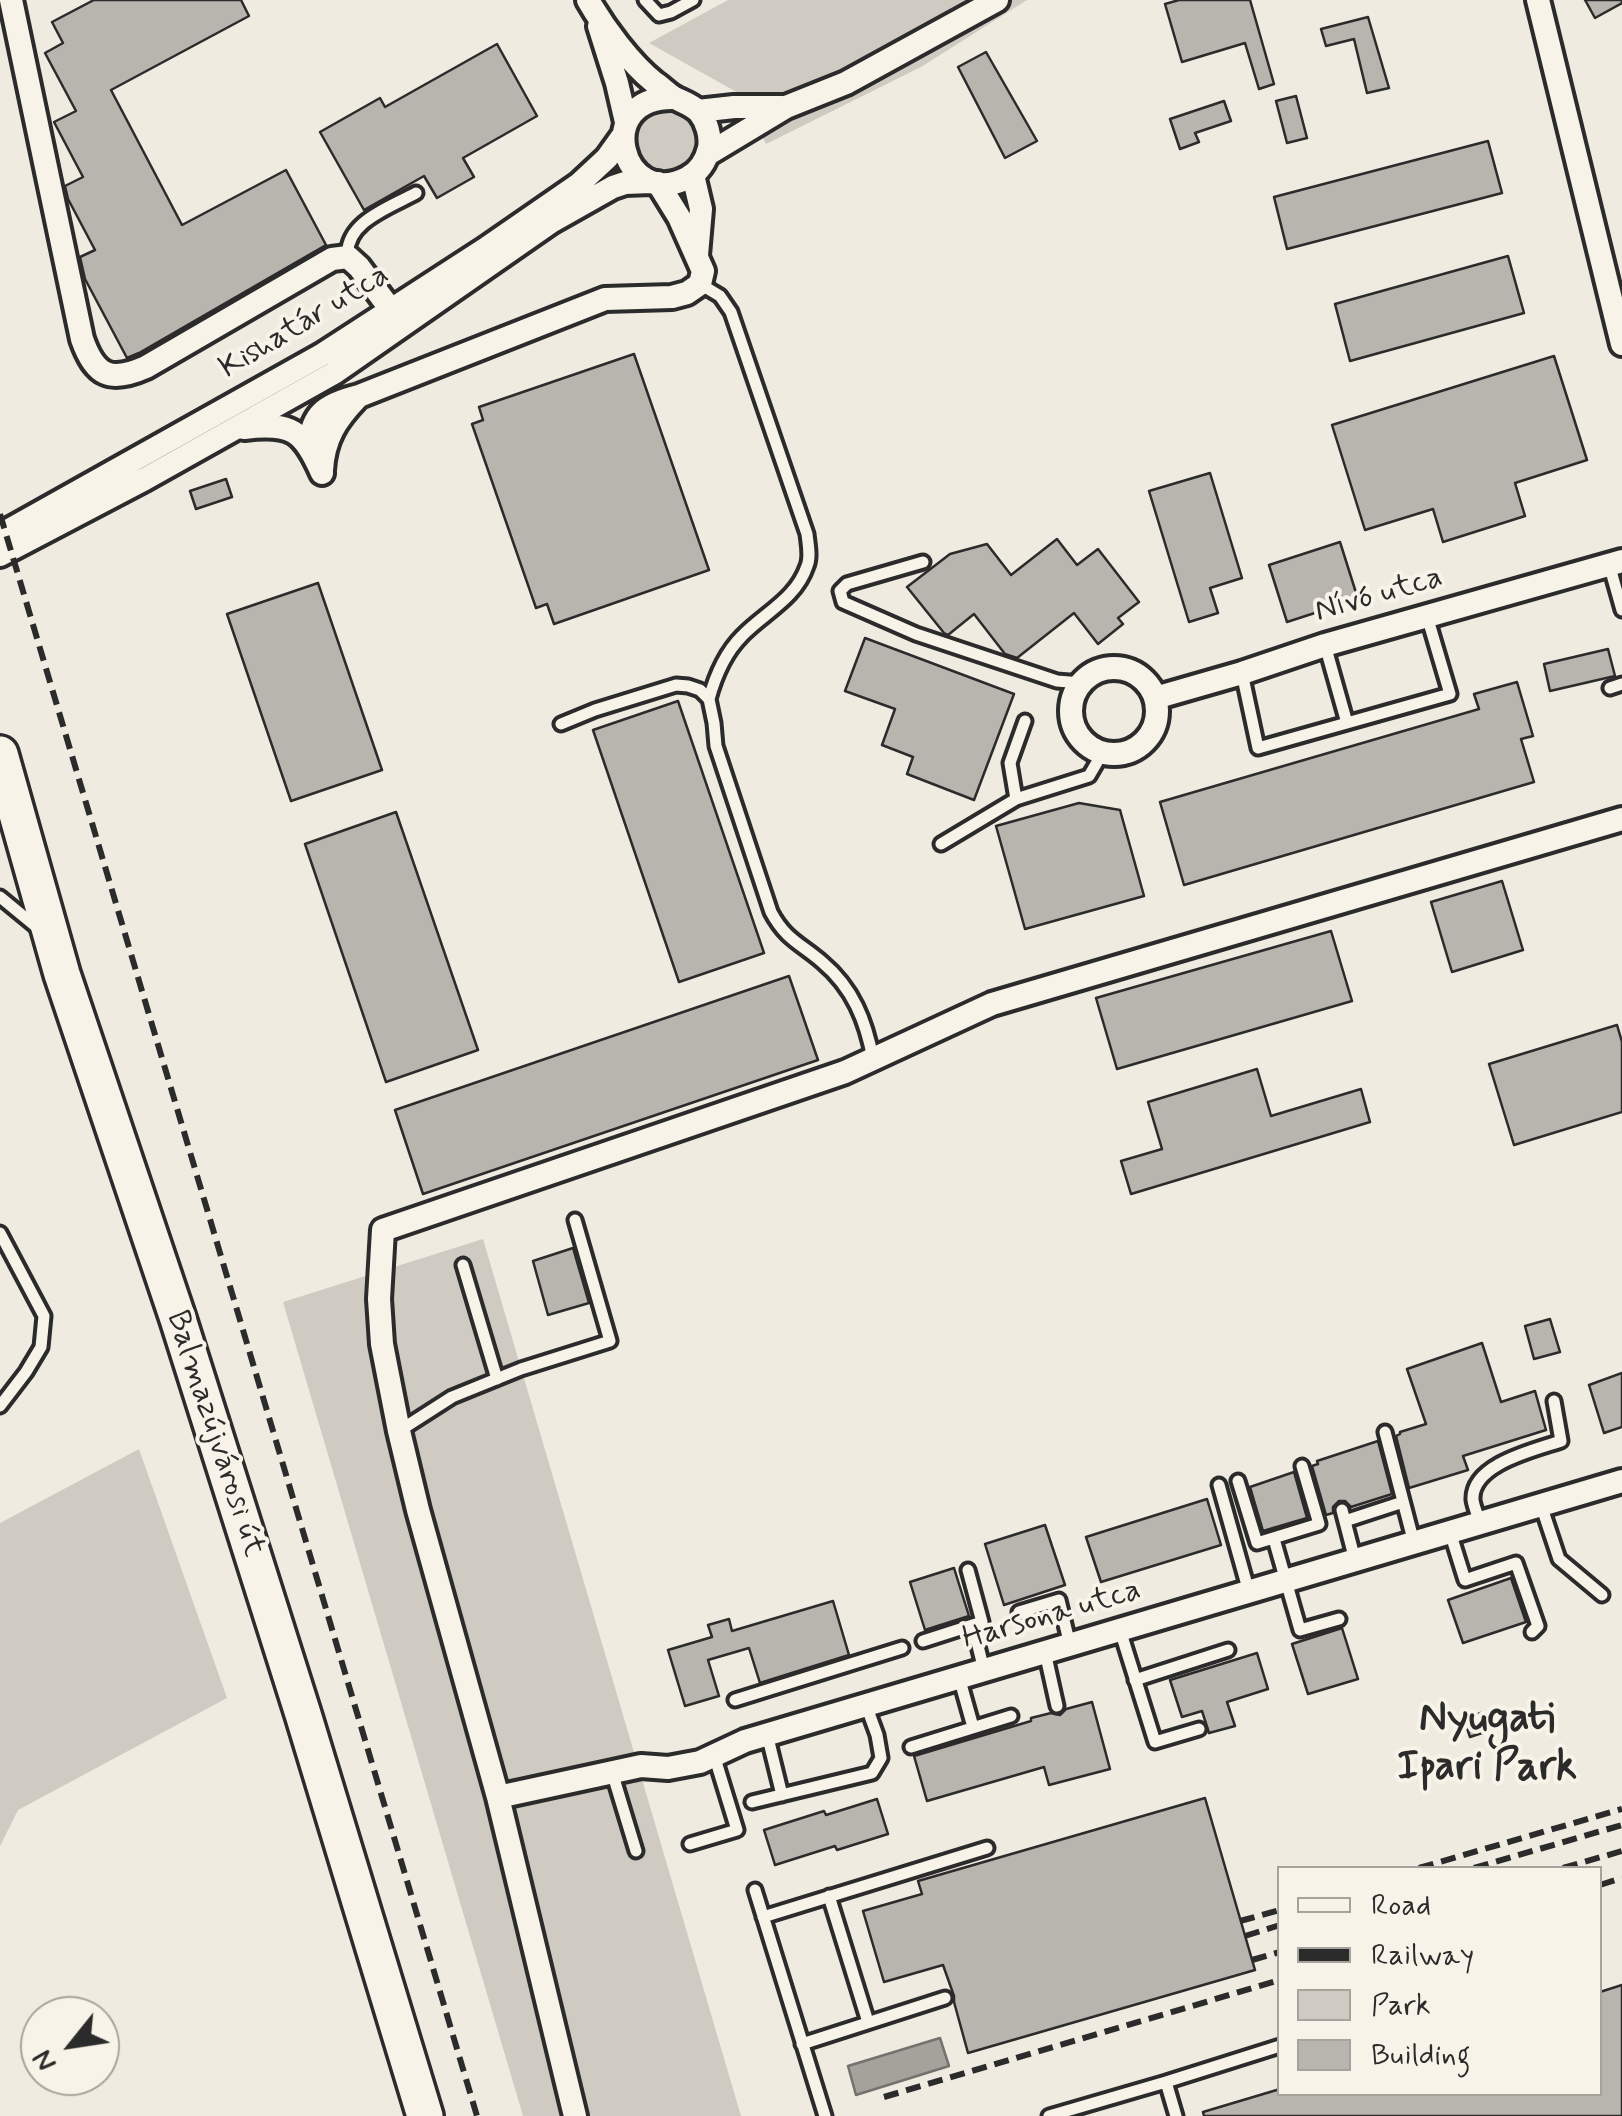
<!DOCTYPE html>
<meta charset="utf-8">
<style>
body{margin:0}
#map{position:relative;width:1622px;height:2116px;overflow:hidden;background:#efebe0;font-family:Mynerve,sans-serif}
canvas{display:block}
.legend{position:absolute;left:1277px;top:1866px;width:325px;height:230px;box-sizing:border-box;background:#f7f3e8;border:2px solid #a5a39c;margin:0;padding:12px 18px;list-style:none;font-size:30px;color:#2b2b2b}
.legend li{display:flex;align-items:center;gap:20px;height:50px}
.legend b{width:50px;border:2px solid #a5a39c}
.north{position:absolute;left:20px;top:1996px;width:100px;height:100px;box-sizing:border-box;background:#f7f3e8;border:2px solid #a5a39c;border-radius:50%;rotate:240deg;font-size:28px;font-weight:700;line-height:40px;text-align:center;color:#2b2b2b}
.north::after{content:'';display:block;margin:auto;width:35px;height:45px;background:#2b2b2b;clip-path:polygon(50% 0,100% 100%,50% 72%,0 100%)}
</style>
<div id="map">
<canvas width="1622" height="2116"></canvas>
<ul class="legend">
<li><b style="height:12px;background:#f7f3e8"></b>Road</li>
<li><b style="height:12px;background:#2b2b2b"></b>Railway</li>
<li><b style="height:28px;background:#cfcbc2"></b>Park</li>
<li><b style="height:28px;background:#b8b5ae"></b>Building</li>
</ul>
<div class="north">N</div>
</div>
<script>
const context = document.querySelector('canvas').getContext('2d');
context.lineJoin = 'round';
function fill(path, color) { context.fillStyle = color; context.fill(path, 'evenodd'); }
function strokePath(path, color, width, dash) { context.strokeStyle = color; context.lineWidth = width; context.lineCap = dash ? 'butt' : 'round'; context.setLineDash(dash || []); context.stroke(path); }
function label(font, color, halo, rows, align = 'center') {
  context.font = font + ' Mynerve,sans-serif'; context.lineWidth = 8; context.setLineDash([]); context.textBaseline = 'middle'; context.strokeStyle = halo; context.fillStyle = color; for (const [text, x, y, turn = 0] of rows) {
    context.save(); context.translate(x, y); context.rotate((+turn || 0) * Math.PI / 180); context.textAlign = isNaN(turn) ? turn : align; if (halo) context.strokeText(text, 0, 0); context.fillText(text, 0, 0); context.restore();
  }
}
fill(new Path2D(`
 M728,0H1027L921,67L766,144L740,94L649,43Z
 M675,108C708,129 708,154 674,175L646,170L630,136L646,111Z
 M483,1239L741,2116H523L283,1302Z
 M139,1449L227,1698L18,1810L0,1846V1523Z`), '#cfcbc2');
const water = new Path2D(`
 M940,2038L949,2066L856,2095L848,2066Z`);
fill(water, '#a4a29a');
strokePath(water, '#74726e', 2.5);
const building = new Path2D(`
 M94,0H241L249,16L111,90L182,225L286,170L326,245L139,353L127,358L85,279L80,257L95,250L68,199L65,186L83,177L54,122L76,111L45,53L63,43L52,22Z
 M1179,0H1250L1274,84L1259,89L1245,43L1182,62L1165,4Z
 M1585,0H1622V3L1595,18Z
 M1368,17L1389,88L1367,93L1354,39L1326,46L1321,29Z
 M497,44L537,116L463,158L474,177L437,198L424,176L364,210L320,132L380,98L385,107Z
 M986,52L1037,141L1005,158L958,67Z
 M1296,96L1307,138L1287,143L1276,101Z
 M1224,101L1231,121L1195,133L1199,142L1180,149L1170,119Z
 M1488,141L1502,193L1287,249L1274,197Z
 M1508,256L1524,313L1350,361L1335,304Z
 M634,354L709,570L554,624L547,604L536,608L472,424L483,420L479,407Z
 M1554,356L1587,460L1515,483L1525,516L1443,542L1433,509L1365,530L1332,425Z
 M1210,473L1242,578L1210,588L1218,613L1189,622L1149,491Z
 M226,479L232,497L196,509L190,491Z
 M1057,539L1077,565L1098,549L1139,602L1118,618L1123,624L1098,644L1074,613L1017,658L1005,654L974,614L948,635L944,633L907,587L950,554L987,544L1011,575Z
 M1340,542L1358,599L1287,622L1269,565Z
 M318,583L382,770L291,801L227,614Z
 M865,638L1014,694L974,800L907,774L913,757L882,745L895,709L845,691Z
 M1608,649L1615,676L1550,691L1544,664Z
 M1517,682L1533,736L1521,739L1534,782L1184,885L1160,802L1479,709L1474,694Z
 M678,701L764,953L679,982L593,730Z
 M1079,803L1120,810L1144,896L1025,929L996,826Z
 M396,812L478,1050L386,1082L305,844Z
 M1502,881L1523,950L1452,972L1431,902Z
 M1331,931L1352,1001L1117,1069L1096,998Z
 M789,976L818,1060L423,1194L395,1110Z
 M1617,1025L1622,1042V1112L1514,1145L1489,1064Z
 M1257,1069L1271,1116L1361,1089L1370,1122L1131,1194L1121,1161L1162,1149L1148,1102Z
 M573,1248L589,1303L548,1315L533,1261Z
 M1550,1319L1560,1352L1534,1359L1525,1326Z
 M1482,1343L1501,1402L1535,1391L1546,1430L1463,1456L1468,1470L1409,1488L1396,1436L1400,1434V1432L1426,1424L1407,1369Z
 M1622,1373V1427L1604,1433L1589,1385Z
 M1378,1441L1392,1494L1351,1507L1345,1501H1339L1333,1507V1513L1326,1515L1312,1466L1318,1464L1317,1461Z
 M1294,1472L1307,1518L1263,1531L1250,1487Z
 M1207,1499L1221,1545L1101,1582L1086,1537Z
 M1045,1525L1065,1585L1004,1605L985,1544Z
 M954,1568L969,1616L925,1630L910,1582Z
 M1511,1578L1526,1622L1463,1643L1448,1600Z
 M833,1601L849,1655L760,1683L749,1648L708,1660L719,1696L685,1706L668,1650L712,1637L708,1625L729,1619L732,1631Z
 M1342,1628L1358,1679L1308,1694L1292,1644Z
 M1257,1653L1268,1689L1227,1702L1235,1726L1209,1733L1202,1711L1182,1717L1170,1680Z
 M1092,1702L1110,1769L1049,1785L1044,1767L927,1801L914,1756L1031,1721V1718L1051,1713L1060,1715L1066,1709Z
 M1481,1713L1488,1731L1470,1737L1464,1719Z
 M1205,1798L1255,1970L968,2053L954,2002V1996L943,1965L884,1982L863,1911L922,1894L918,1881Z
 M877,1799L888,1834L837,1850L835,1846L775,1865L764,1830L824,1811L826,1815Z
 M1622,1985V2116H1204L1203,2112L1280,2089V2094H1600V1992Z`);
fill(building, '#b8b5ae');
strokePath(building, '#2b2b2b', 2.5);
const lane = new Path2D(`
 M645,0L659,15L671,12L693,0
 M348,257C344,222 391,207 416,193
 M700,284L720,296L731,312L807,534C808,544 811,557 807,566C796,599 764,613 742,636C725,653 715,677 709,699
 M923,562L847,584L840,591L843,602L916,634L1057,681L1081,683
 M1609,564L1622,610
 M1325,645L1347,723
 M1242,673L1258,748L1450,694L1427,616
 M1610,688L1622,684
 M561,724L595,710L676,685L688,686L700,690L709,699L714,723L716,746L771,912C786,940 800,943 822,962C853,988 866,1021 873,1059
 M1016,799L1010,763L1025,721
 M941,844L1016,799L1089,776L1103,752
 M0,897L39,929
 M0,1233L44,1316L41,1347L26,1372L0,1406
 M463,1265L497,1379
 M399,1431L452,1397L521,1369L610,1341L575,1220
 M1385,1432L1414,1543
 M1238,1481L1257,1543L1319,1524L1302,1466
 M1219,1485L1249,1592
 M1541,1505L1559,1559L1602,1595
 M1342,1510L1355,1560
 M1345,1521L1403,1502
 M1480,1523C1478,1516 1474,1507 1473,1500C1471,1464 1535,1450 1561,1441L1554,1401
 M1450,1532L1465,1580L1516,1563L1538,1626L1532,1632
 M1274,1539L1300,1630L1339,1619
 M968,1570L982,1622L977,1642L984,1670
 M1019,1612L1059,1600L1070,1645
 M1120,1630L1155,1742L1199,1729
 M923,1641L982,1622
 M1045,1652L1057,1706
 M959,1677L973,1727
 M1135,1680L1228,1650
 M735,1700L902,1648
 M767,1734L782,1795
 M911,1747L1011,1716
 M612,1772L636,1851
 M752,1802L872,1773L881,1758L877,1735L866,1705
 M690,1844L737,1830L714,1755
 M755,1890L825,2116
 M829,1896L868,2022
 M763,1917L987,1848
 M802,2044L945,1998
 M1166,2082L1280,2046
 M1049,2116L1166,2082L1176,2116`);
const street = new Path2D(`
 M11,0L82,339C95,376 110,383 146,367L332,259L348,257L359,267L391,310
 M588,0C604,28 630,63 655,83C661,87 667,93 673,97C682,102 691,104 699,112C707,122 711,136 709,148C706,161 699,172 687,178C622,212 590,95 675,98
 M1538,0L1622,344
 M599,26L617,83L626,122
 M698,111L734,107H782
 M708,154L786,107L846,83L997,0
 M693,175L701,209L697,255
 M244,428C291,422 303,430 322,473
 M311,451C308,414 327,404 359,396L605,299L672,297L687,293L700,284L703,271L679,217L658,183
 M322,470C324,438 336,420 357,398
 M0,535L323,354L485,249L579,184L607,158L622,137
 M0,555L145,479L334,373L551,222L613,187L625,183L651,182
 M1071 711a43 43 0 1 1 86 0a43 43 0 1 1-86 0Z
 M1155,698L1242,673L1325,645L1622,561
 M498,1797L641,1766L668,1768L700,1762L745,1741L1622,1481
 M575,2116L498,1797L418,1510L399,1431L382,1344L379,1299L383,1230L845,1072L992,1004L1622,819`);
const primary = new Path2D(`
 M0,754L62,974L178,1319L303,1714L425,2116`);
strokePath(lane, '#2b2b2b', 19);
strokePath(street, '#2b2b2b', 30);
strokePath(primary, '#2b2b2b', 42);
strokePath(lane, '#f7f3e8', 11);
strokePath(street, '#f7f3e8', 22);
strokePath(primary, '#f7f3e8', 35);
strokePath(new Path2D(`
 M0,514L477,2116
 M1419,1868L1622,1809
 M1474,1868L1622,1825
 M1563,1868L1622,1851
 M1600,1885L1622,1878
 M1240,1921L1280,1910
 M1245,1936L1280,1925
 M1252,1960L1280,1952
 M884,2097L1280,1980`), '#2b2b2b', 6, [15, 8]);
label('32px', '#2b2b2b', '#f7f3e8', [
 ["Kishatár utca",305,323,-31],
 ["Nívó utca",1379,596,-16],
 ["Balmazújvárosi út",214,1434,72],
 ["Harsona utca",1052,1616,-16]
]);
label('bold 42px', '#2b2b2b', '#f7f3e8', [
 ["Nyugati",1487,1721],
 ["Ipari Park",1487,1769]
]);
</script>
